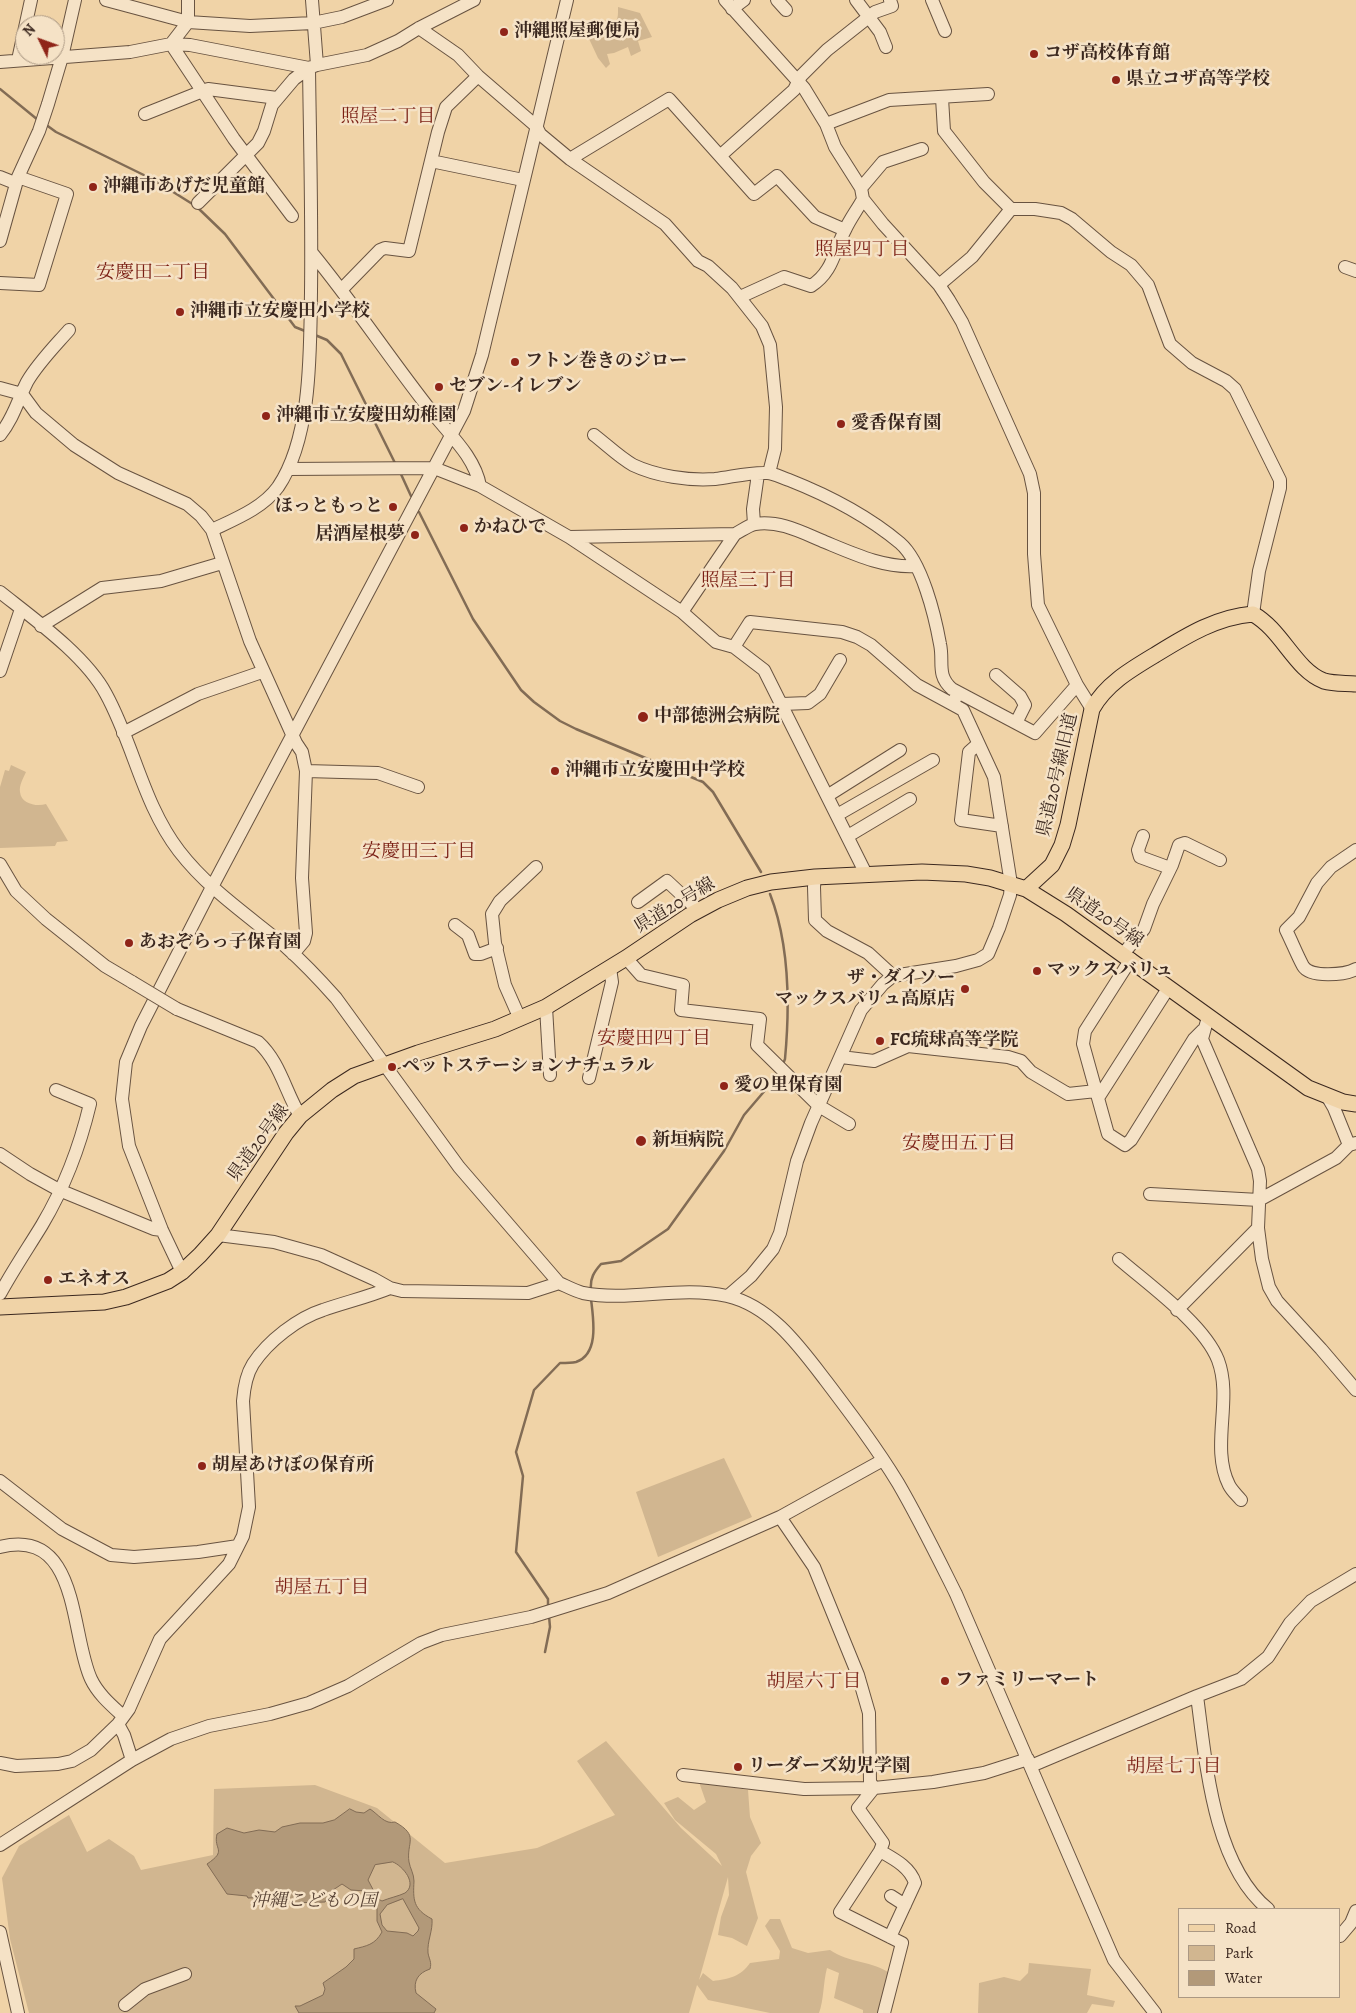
<!DOCTYPE html>
<meta charset="utf-8">
<style>
body{margin:0}
#map{position:relative;width:1356px;height:2013px;overflow:hidden;background:#f0d3a7;font-family:Alegreya,serif}
canvas{display:block}
.legend{position:absolute;left:1178px;top:1908px;width:162px;height:90px;box-sizing:border-box;background:#f5e2c6;border:1px solid #ab9883;margin:0;padding:6px 9px;list-style:none;font-size:15px;color:#3b281f}
.legend li{display:flex;align-items:center;gap:10px;height:25px}
.legend b{width:25px;border:1px solid #ab9883}
.north{position:absolute;left:15px;top:15px;width:50px;height:50px;box-sizing:border-box;background:#f5e2c6;border:1px solid #ab9883;border-radius:50%;rotate:312deg;font-size:14px;font-weight:700;line-height:20px;text-align:center;color:#3b281f}
.north::after{content:'';display:block;margin:auto;width:18px;height:22px;background:#8f2418;clip-path:polygon(50% 0,100% 100%,50% 72%,0 100%)}
</style>
<div id="map">
<canvas width="1356" height="2013"></canvas>
<ul class="legend">
<li><b style="height:6px;background:#f0d3a7"></b>Road</li>
<li><b style="height:14px;background:#d1b690"></b>Park</li>
<li><b style="height:14px;background:#b29979"></b>Water</li>
</ul>
<div class="north">N</div>
</div>
<script>
const context = document.querySelector('canvas').getContext('2d');
context.lineJoin = 'round';
function fill(path, color) { context.fillStyle = color; context.fill(path, 'evenodd'); }
function strokePath(path, color, width, dash) { context.strokeStyle = color; context.lineWidth = width; context.lineCap = dash ? 'butt' : 'round'; context.setLineDash(dash || []); context.stroke(path); }
function label(font, color, halo, rows, align = 'center') {
  context.font = font + ' Alegreya,"Noto Serif JP",serif'; context.lineWidth = 5; context.setLineDash([]); context.textBaseline = 'middle'; context.strokeStyle = halo; context.fillStyle = color; for (const [text, x, y, turn = 0] of rows) {
    context.save(); context.translate(x, y); context.rotate((+turn || 0) * Math.PI / 180); context.textAlign = isNaN(turn) ? turn : align; if (halo) context.strokeText(text, 0, 0); context.fillText(text, 0, 0); context.restore();
  }
}
fill(new Path2D(`
 M618,7L640,13L652,37L638,41L641,51L631,56L628,47L614,53L607,54L610,64L606,68L598,58L583,26L606,20L610,25C619,22 618,15 618,7Z
 M11,765L26,772C23,779 19,785 20,792C21,804 37,807 46,804L68,841L57,842L55,846L0,848V787L5,770L9,771Z
 M724,1458L752,1517L658,1557L636,1492Z
 M606,1741L681,1828L722,1866L716,1854L675,1820L664,1803L678,1797L694,1810L706,1802L699,1782L748,1790L750,1817L761,1843L751,1856L746,1872L758,1918L747,1946L732,1938L718,1935L721,1917L729,1895L728,1877L699,1980L703,1973L713,1981C729,1979 740,1977 750,1963L779,1959L780,1951L765,1926L770,1919H780L792,1948L808,1953L830,1950C849,1963 873,1961 891,1974L881,2013H863V2010L834,1998L839,1973L827,1968C823,1983 824,2000 819,2013H770L708,2000L697,1985L689,2013H29L10,1939L2,1878L19,1846L69,1815L87,1852L109,1839L134,1856L141,1870L213,1855L214,1789L315,1785L377,1808L445,1863L537,1848L615,1815L577,1761Z
 M1029,1963L1091,1969L1087,1995L1115,2001L1113,2007L1092,2004L1087,2013H978L979,1983L1004,1977L1020,1981L1028,1973Z`), '#d1b690');
const water = new Path2D(`
 M350,1809L356,1812L364,1813L370,1809C378,1814 385,1825 395,1822C420,1836 406,1842 409,1862C410,1868 414,1874 414,1881C413,1900 413,1909 432,1919C433,1931 427,1941 428,1953C429,1959 432,1962 430,1969C418,1973 413,1981 416,1993L436,2009L434,2013H299L295,2006H300L323,1995L325,1989L323,1983L346,1967L354,1959V1949C366,1946 375,1945 382,1932L377,1921V1904L365,1891L351,1890L342,1884L333,1890L325,1902L288,1903L282,1897L248,1898L247,1896L227,1894L207,1864C228,1850 213,1850 217,1834L227,1828L244,1833L259,1830L275,1832L282,1827L300,1823H323L334,1820ZM393,1862C403,1866 418,1884 405,1893C399,1896 389,1898 382,1901L378,1899L368,1880L375,1865ZM403,1899L419,1928L418,1931L413,1936L407,1933L387,1931L382,1925L380,1914L387,1905Z`);
fill(water, '#b29979');
strokePath(water, '#826c55', 1);
strokePath(new Path2D(`
 M0,89L38,120
 M45,124L56,132L154,180L194,205
 M198,208L225,234L295,327L305,331
 M315,335L327,340L341,354L395,463
 M400,472L411,496
 M419,512L473,619L521,690L534,702L560,721L576,729L703,782L713,792L761,872
 M770,894C790,945 790,1005 785,1059L783,1064
 M591,1289C590,1278 594,1272 601,1264L621,1261L668,1229L724,1151L744,1115L779,1074
 M548,1608V1599L516,1552L523,1476L516,1452L534,1390L560,1363C565,1363 571,1363 576,1362C600,1354 593,1317 591,1299
 M545,1652L550,1627L549,1616`), '#826c55', 2.5);
const minor = new Path2D(`
 M106,0L188,22L250,26L313,23L342,17L387,0
 M312,0L317,65
 M725,0L804,88L826,124L835,147L861,188L863,199L883,224L939,285L949,300L962,322L1030,474L1034,493V554L1038,605L1077,685L1092,709
 M777,0L786,10
 M856,0L880,32L886,47
 M932,0L945,31
 M732,9L744,0
 M419,28L458,55L478,76L536,126L540,134L570,159L665,224L698,261L708,266L732,288L762,326L770,345L776,407L775,449L769,473
 M171,44L234,139L292,216
 M171,44L188,22V0
 M18,60L31,0
 M0,62L130,52L171,44L190,45L309,68
 M942,98L944,131L984,182L1011,209H1035L1061,213L1072,219L1111,252L1131,265L1148,285L1170,344L1192,363L1226,381L1235,389L1280,480V488L1259,571L1253,614
 M145,114L208,89L277,98
 M826,124L889,100L988,94
 M720,156L794,90L801,76L827,50L875,12L892,6L890,0
 M570,159L669,99L754,194L777,176L815,217L845,230
 M431,161L523,180
 M0,177L15,183
 M861,188L883,162L922,149
 M198,203L258,143L264,131L272,105L294,79L309,68L317,65L367,55L398,41L419,28L474,0
 M0,241L18,177L39,131L48,104L62,57L75,0
 M312,253C354,304 390,359 431,411C449,434 475,457 480,486
 M1345,267L1356,271
 M0,283L39,285L67,194L18,177
 M939,285L972,257L1011,209
 M342,289L380,250L385,248L409,251L438,132L446,107L478,76
 M740,297L784,277L811,286C833,272 834,251 845,230C850,219 857,210 863,199
 M0,388L22,394L36,413L74,445L118,473L187,504L201,516L212,530L250,641L296,743L302,752L306,771L302,878L306,933L304,941L293,954
 M0,435C14,417 17,402 27,382C38,363 55,346 69,330
 M594,435C607,445 619,457 633,465C656,476 689,481 715,479C732,477 750,472 767,473C774,473 782,478 789,480C827,495 869,517 900,543C922,562 935,616 940,644C944,662 936,675 952,689L1035,733L1077,685
 M288,469L434,468L480,486L569,537L682,612L716,642L734,647L764,670L866,874
 M754,524L753,509L758,474
 M212,530C235,519 263,508 278,487C312,437 310,351 311,292C312,217 310,143 309,68
 M569,537L735,534C741,531 749,525 755,524C780,520 803,533 825,542C854,554 884,568 916,566
 M0,592C34,619 86,656 106,694C134,745 143,804 179,851C209,890 249,916 286,947C304,963 320,980 336,998L459,1167L559,1283C566,1286 575,1291 583,1293C631,1302 679,1285 727,1296C771,1306 800,1347 826,1381C851,1414 876,1447 898,1483C919,1519 937,1556 956,1594L1114,1960L1155,2013
 M682,612L735,534
 M41,626L102,588L161,581L222,563
 M734,647L750,622L842,632L857,637L871,645L917,685L952,704L956,697
 M0,671L21,609
 M996,675L1020,696L1025,705L1016,723
 M782,704L808,703L820,694L840,660
 M123,733L198,694L262,672
 M978,744L969,752L961,820L1002,826
 M306,771L378,773L418,787
 M827,796L900,750
 M837,815L933,760
 M848,836L910,799
 M1143,836L1138,850L1140,857L1170,868
 M1356,850L1331,867L1317,883L1299,917L1286,930C1292,942 1297,955 1303,966C1310,978 1345,975 1356,969
 M0,864L16,891L46,919L105,966L132,982
 M815,877L814,887L815,920L827,931L868,953L893,976
 M638,902L667,881L698,910
 M455,925L468,935L475,954H481L497,948
 M1123,954L1144,929L1153,904L1172,865L1179,845L1185,843L1220,860
 M626,958L641,975L683,985L681,1010L760,1019L757,1045L819,1106L849,1124
 M1131,959L1085,1031L1083,1044L1108,1134L1125,1145L1131,1140L1194,1039L1203,1030
 M546,1007L550,1075
 M177,1009L258,1042C280,1062 285,1091 300,1116
 M1208,1017L1202,1039L1258,1169L1260,1181L1258,1228L1262,1259L1269,1287L1277,1301L1321,1349L1356,1390
 M520,1019L505,985L495,943L492,914L500,901L536,867
 M841,1057L874,1061L908,1046L1008,1057L1021,1061L1031,1072L1068,1094L1096,1091
 M589,1078L612,982L610,968
 M1327,1096L1334,1108L1349,1145
 M1098,1098L1169,987
 M0,1154L30,1174L59,1190L154,1229L162,1230
 M1150,1194L1259,1200L1336,1158L1349,1145L1356,1143
 M218,1235L274,1242L321,1255L374,1279L390,1288L402,1291L528,1293L559,1283
 M1119,1259C1149,1285 1204,1324 1218,1360C1233,1400 1210,1447 1229,1485C1232,1491 1237,1495 1241,1500
 M182,1272L162,1230L129,1146L122,1099L126,1062L141,1026L212,887L464,411L482,355L567,0
 M0,1294C13,1270 28,1248 42,1225C64,1188 80,1146 90,1104L56,1090
 M728,1296L751,1276L773,1249L780,1233L797,1161L811,1123L861,1010L883,984L893,976L956,966L978,960L988,954L999,928L1010,895L1011,884L994,777L963,710L952,704
 M1177,1310L1258,1228
 M0,1481L62,1529L111,1555L134,1557L198,1552L238,1546
 M780,1517L814,1567L858,1675L869,1713L870,1782L874,1788
 M0,1547C80,1527 70,1634 91,1679C98,1694 111,1705 123,1716
 M1197,1696C1206,1762 1213,1864 1268,1909
 M118,1724L124,1735L132,1760
 M0,1763L16,1766L58,1764L72,1761L91,1750L118,1724L129,1709L160,1639L229,1564L243,1536L249,1507L243,1401C244,1388 246,1375 253,1364C268,1341 298,1318 323,1310C346,1302 368,1297 390,1288
 M1031,1766L1197,1696L1241,1679L1268,1657L1290,1623L1311,1601L1356,1574
 M683,1775L804,1789L874,1788L933,1782L984,1773L1028,1759
 M874,1788L858,1808L883,1843L880,1851L840,1912L902,1943L884,2013
 M0,1845L132,1760L171,1739L209,1726L270,1714L309,1703L348,1686L421,1643L442,1635L531,1617L608,1593L780,1517L883,1460
 M880,1851C894,1859 910,1867 915,1883L890,1937
 M891,1896L905,1905
 M0,1932L18,2013
 M1340,1936L1351,1923L1356,1911
 M125,2005L145,1989L185,1974`);
const major = new Path2D(`
 M1026,889L1052,865L1062,845L1068,825L1092,709C1106,684 1130,670 1155,655C1186,636 1216,617 1253,614C1282,630 1295,670 1324,681C1334,684 1346,683 1356,684
 M0,1307L104,1302L126,1297L168,1281L182,1272L200,1255L218,1235L286,1133L300,1116L332,1090L354,1076L418,1053L495,1029L546,1007L626,958L690,915L718,900L747,888L771,882L815,877L922,872L966,874L990,878L1026,889L1066,914L1308,1088L1343,1102L1356,1104`);
strokePath(minor, '#685341', 14);
strokePath(major, '#3b281f', 17);
strokePath(minor, '#f5e2c6', 12);
strokePath(major, '#f0d3a7', 15);
const minorBridge = new Path2D(`
 M132,982L177,1009`);
strokePath(minorBridge, '#685341', 14, []);
strokePath(minorBridge, '#f5e2c6', 12);
for (const [x, y, r, color] of [
 [504,32,5,"#8f2418"],
 [1034,54,5,"#8f2418"],
 [1116,80,5,"#8f2418"],
 [93,187,5,"#8f2418"],
 [180,312,5,"#8f2418"],
 [515,362,5,"#8f2418"],
 [439,387,5,"#8f2418"],
 [266,416,5,"#8f2418"],
 [841,424,5,"#8f2418"],
 [393,507,5,"#8f2418"],
 [464,528,5,"#8f2418"],
 [415,535,5,"#8f2418"],
 [643,717,6,"#8f2418"],
 [555,771,5,"#8f2418"],
 [129,943,5,"#8f2418"],
 [1037,971,5,"#8f2418"],
 [965,989,5,"#8f2418"],
 [880,1041,5,"#8f2418"],
 [392,1067,5,"#8f2418"],
 [724,1086,5,"#8f2418"],
 [641,1141,6,"#8f2418"],
 [48,1280,5,"#8f2418"],
 [202,1466,5,"#8f2418"],
 [945,1681,5,"#8f2418"],
 [738,1767,5,"#8f2418"]
]) { const dot = new Path2D(); dot.arc(x, y, r, 0, 2 * Math.PI); context.fillStyle = color; context.fill(dot); strokePath(dot, '#f5e2c6', 2); }
label('bold 18px', '#3b281f', '#f5e2c6', [
 ["沖縄照屋郵便局",514,32],
 ["コザ高校体育館",1044,54],
 ["県立コザ高等学校",1126,80],
 ["沖縄市あげだ児童館",103,187],
 ["沖縄市立安慶田小学校",190,312],
 ["フトン巻きのジロー",525,362],
 ["セブン-イレブン",449,387],
 ["沖縄市立安慶田幼稚園",276,416],
 ["愛香保育園",851,424],
 ["ほっともっと",383,507,"right"],
 ["かねひで",474,528],
 ["居酒屋根夢",405,535,"right"],
 ["中部徳洲会病院",654,717],
 ["沖縄市立安慶田中学校",565,771],
 ["あおぞらっ子保育園",139,943],
 ["マックスバリュ",1047,971],
 ["ザ・ダイソー",955,979,"right"],
 ["マックスバリュ高原店",955,1000,"right"],
 ["FC琉球高等学院",890,1041],
 ["ペットステーションナチュラル",402,1067],
 ["愛の里保育園",734,1086],
 ["新垣病院",652,1141],
 ["エネオス",58,1280],
 ["胡屋あけぼの保育所",212,1466],
 ["ファミリーマート",955,1681],
 ["リーダーズ幼児学園",748,1767]
], 'left');
label('18px', '#3b281f', '#f5e2c6', [
 ["県道20号線旧道",1058,775,-77],
 ["県道20号線",675,906,-31],
 ["県道20号線",1104,918,35],
 ["県道20号線",259,1143,-54]
]);
label('italic 18px', '#594436', '#f5e2c6', [
 ["沖縄こどもの国",314,1902]
]);
label('19px', '#7a1f14', '#f5e2c6', [
 ["照屋二丁目",388,117],
 ["照屋四丁目",862,250],
 ["安慶田二丁目",153,273],
 ["照屋三丁目",748,581],
 ["安慶田三丁目",419,852],
 ["安慶田四丁目",654,1039],
 ["安慶田五丁目",959,1144],
 ["胡屋五丁目",322,1588],
 ["胡屋六丁目",814,1682],
 ["胡屋七丁目",1174,1767]
]);
</script>
